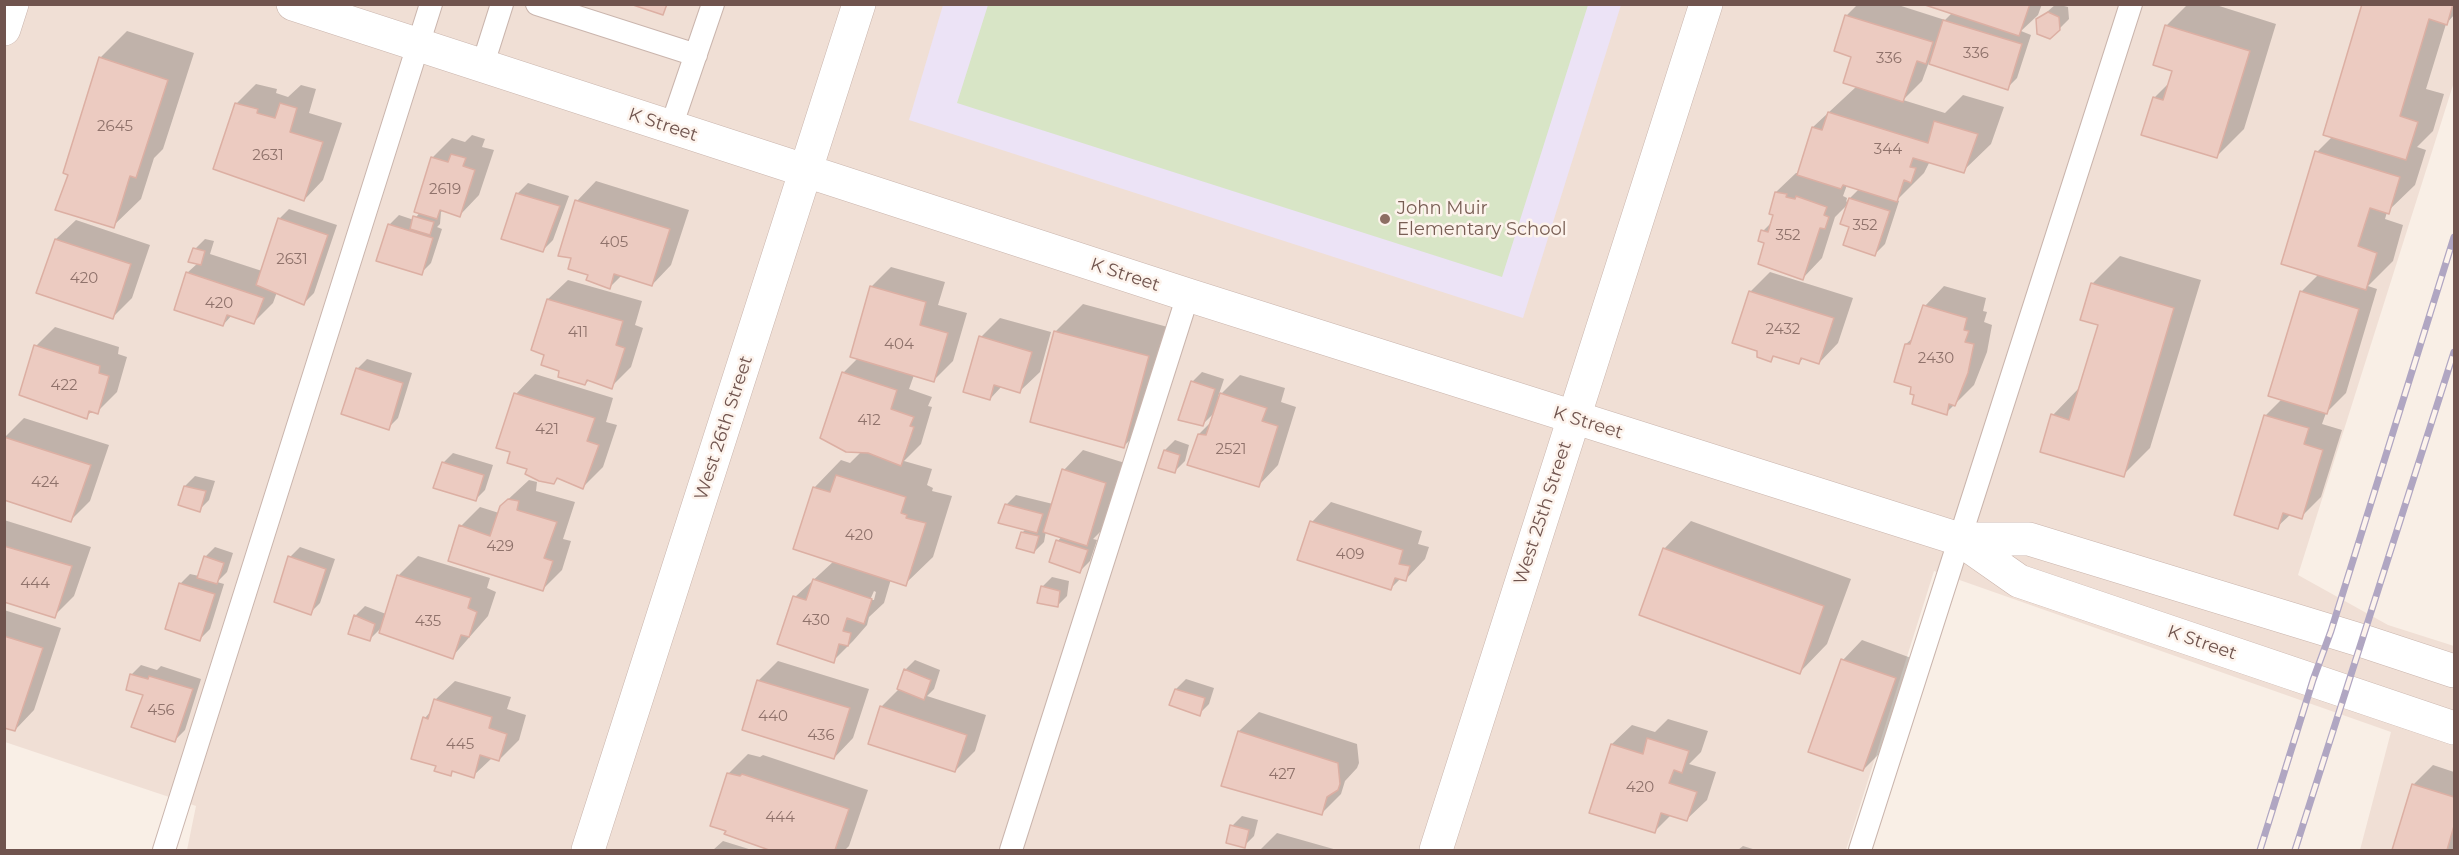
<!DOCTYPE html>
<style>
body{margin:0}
#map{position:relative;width:2459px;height:855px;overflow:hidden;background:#f9efe6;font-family:Montserrat,sans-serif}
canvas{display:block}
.frame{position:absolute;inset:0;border:6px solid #70544e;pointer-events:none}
</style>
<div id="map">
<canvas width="2459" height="855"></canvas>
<div class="frame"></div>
</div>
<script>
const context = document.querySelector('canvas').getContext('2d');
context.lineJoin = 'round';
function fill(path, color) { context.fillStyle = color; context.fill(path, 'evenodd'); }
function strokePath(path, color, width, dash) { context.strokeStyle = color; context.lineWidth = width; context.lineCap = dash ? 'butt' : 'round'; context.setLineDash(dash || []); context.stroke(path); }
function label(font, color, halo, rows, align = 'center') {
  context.font = font + ' Montserrat,sans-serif'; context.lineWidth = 5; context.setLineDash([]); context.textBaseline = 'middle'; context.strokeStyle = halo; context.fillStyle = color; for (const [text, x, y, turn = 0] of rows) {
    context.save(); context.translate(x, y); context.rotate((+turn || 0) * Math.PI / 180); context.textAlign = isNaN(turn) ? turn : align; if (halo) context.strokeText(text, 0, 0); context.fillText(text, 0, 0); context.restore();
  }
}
fill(new Path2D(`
 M5,5H2454V82L2298,575L2388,625L2454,646V850H2360L2391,732L1934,571L1846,850H187L196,806L5,742Z`), '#f0dfd5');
fill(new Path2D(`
 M943,5H1621L1523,318L909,120Z`), '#ece3f6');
fill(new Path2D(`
 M988,5V4L1588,5L1502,277L957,103Z`), '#d8e5c6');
fill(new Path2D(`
 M1858,4H1895L1945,20L1952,13L1927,4H2042L2038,15L2021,31L2031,35L2017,78L2007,88L1929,62L1922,81L1903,100L1945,113L1963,95L2004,107L1991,144L1963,171L1930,161L1924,173L1897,200L1899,201L1885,244L1875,254L1851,226L1848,204L1835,217L1822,258L1803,278L1763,231L1773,221L1776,192L1796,173H1799L1813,127L1857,86L1853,56L1836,50L1847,15ZM1847,185L1859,189L1846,202L1847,198L1843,196Z
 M2056,4L2068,7L2069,19L2059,29L2038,20Z
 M2188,4H2213L2276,24L2244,129L2217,156L2154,98L2170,82L2174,70L2166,26Z
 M2364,4H2454V15L2446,24L2426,89L2444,94L2433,131L2417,147L2426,150L2415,185L2387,212L2385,219L2403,225L2393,261L2368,286L2377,289L2346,393L2326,413L2322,424L2342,430L2321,497L2301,517L2291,514L2277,527L2265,416L2282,399L2301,292L2319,274L2317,152L2333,136Z
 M127,31L194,53L163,149L154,158L141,199L113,226L70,174L100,58Z
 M256,84L277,89L276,93L288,97L301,85L316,89L309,113L342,123L323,180L304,200L236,104Z
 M472,135L485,139L482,147L494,150L479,195L460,215L444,209L441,212L440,224L437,227L442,229L431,263L421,273L389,225L399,215L414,220L420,212L432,158L452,138L465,142Z
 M596,181L689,210L671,265L652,285L622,275L610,287L572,257L577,201Z
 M528,183L569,196L553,240L543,250L503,238L518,193Z
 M289,209L337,225L314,293L304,303L277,292L273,303L254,322L232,315L223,325L187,273L198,263L195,249L205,239L214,241L210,254L262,271L279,219Z
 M76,220L150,245L132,298L113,317L38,292L56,239Z
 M2120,256L2201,280L2150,448L2123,475L2053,415L2080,387L2099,324L2092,284Z
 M891,267L945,282L938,305L967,313L953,361L933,381L914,375L909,389L932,397L928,406L932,407L921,444L904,461L932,469L927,485L933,488L932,491L952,496L933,557L905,584L891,579L884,603L869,617L867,625L853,641L833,661L795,597L834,561L814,488L841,460L850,463L862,451L843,373L858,358L852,356L872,286ZM874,591L876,592L874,600H870Z
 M1770,272L1853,298L1838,343L1819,363L1804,357L1799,363L1776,355L1770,360L1750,292Z
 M568,280L642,301L635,325L643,328L631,367L611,387L590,379L585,384L546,354L548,299Z
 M1944,286L1986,298L1983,311L1987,312L1984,322L1992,325L1987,352L1974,385L1946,413L1916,394L1906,344L1914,337L1925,306Z
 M1083,304L1175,329L1151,419L1124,446L1032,421L1056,331Z
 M1000,318L1051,332L1040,372L1020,391L1002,386L990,399L981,337Z
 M55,327L119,347L118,354L127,357L117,392L97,412L93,410L86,417L36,346Z
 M367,359L412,373L398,418L388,428L357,369Z
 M1202,372L1224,379L1218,397L1240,375L1285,388L1281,402L1296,407L1278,465L1259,485L1199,434L1212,421L1215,412L1202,425L1192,382Z
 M535,374L613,398L606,422L617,425L603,467L583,487L559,478L554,482L529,468L512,450L516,394Z
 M24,418L109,445L90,501L71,520L5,437Z
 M1175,440L1189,445L1185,461L1175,471L1160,467L1165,450Z
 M1083,450L1125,463L1107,525L1093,539L1097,540L1090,561L1080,571L1058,541L1062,536L1046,531L1044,542L1034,552L1022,533L1026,529L1006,505L1016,495L1053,504L1064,470Z
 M453,453L493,465L485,490L475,500L443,463Z
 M195,476L215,481L209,500L199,510L185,486Z
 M529,480L537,482L536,491L575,502L563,539L571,541L562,570L543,589L461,526L480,507L499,513L501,506Z
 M1331,502L1422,531L1418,544L1429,547L1425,559L1406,579L1401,578L1390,589L1312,522Z
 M4,520L91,547L74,596L54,616L4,600Z
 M1691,521L1851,579L1827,644L1800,672L1664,549Z
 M215,547L233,553L227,572L217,582L224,584L210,629L200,639L180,584L190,574L199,576L205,557Z
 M300,547L335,559L320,603L310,613L290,557Z
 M418,556L490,578L487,588L496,592L488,616L452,657L383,626L370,639L355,616L365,606L386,614L398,576Z
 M1052,577L1069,581L1067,596L1057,606L1042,587Z
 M4,610L61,628L34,710L15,730L4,726Z
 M1862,640L1914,659L1883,750L1863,770L1843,660Z
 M915,660L940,670L934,689L927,696L986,715L975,751L955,771L881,707L900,688L905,670Z
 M778,661L869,689L853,738L834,758L758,681Z
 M141,665L157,670L161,666L201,679L185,730L175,740L131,675Z
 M1186,679L1214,688L1209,704L1199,714L1176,689Z
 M455,681L511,697L507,709L526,715L519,740L499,760L492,758L473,776L454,770L450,774L438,765L413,758L425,718L432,710L435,700Z
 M1259,712L1357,744L1359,763L1357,768L1345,781L1341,794L1321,814L1239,731Z
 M1668,719L1708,731L1701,752L1689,764L1716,772L1707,800L1687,819L1671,815L1655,831L1612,744L1632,725L1655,732Z
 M748,754L760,757L763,755L868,790L849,846L845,850H775L758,846L729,773Z
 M2433,765L2454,772V850H2393L2413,785Z
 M1242,816L1258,820L1254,836L1244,846L1232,826Z
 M1277,833L1337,850H1260Z
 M723,841L752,850H713Z
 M1743,846L1756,850H1738Z`), '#0003');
const building = new Path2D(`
 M630,4H667L663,15Z
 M1922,4H2030L2019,36Z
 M2362,4H2453L2447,25L2429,19L2400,116L2418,122L2406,160L2323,135Z
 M2048,12L2059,17L2060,30L2050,39L2037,34L2036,19Z
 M1845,15L1933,42L1926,64L1917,61L1903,102L1843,83L1851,57L1834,51Z
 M1943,20L2022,44L2008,90L1929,64Z
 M2165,25L2250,51L2217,158L2141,135L2153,97L2163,100L2172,71L2153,65Z
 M99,57L168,80L136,178L130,176L114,228L55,210L68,175L63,173Z
 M235,103L258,109L257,113L275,118L280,103L297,108L290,132L323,142L304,201L213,169Z
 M1828,112L1928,143L1934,121L1978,134L1964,173L1913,158L1910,167L1916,168L1911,183L1904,180L1897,202L1843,185L1841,189L1797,175L1812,127L1822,130Z
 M2315,151L2400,177L2389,214L2370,208L2358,246L2377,253L2366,290L2281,264Z
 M451,154L466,158L463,166L475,170L460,217L440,210L437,219L414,212L431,157L448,162Z
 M1775,192L1787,194L1786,197L1795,199L1796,196L1827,207L1824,215L1829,217L1825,229L1820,228L1803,280L1758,264L1764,243L1758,241L1761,230L1768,232L1773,215L1769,214Z
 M516,193L560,206L543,252L501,239Z
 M1849,198L1890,211L1875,256L1843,245L1849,227L1840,224Z
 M575,200L670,229L652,286L614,274L610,289L586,280L588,275L568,269L571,258L558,256Z
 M413,216L434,222L430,235L410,229Z
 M278,218L328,235L304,305L256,285Z
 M388,224L433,238L422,275L376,261Z
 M55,239L131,264L113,319L36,293Z
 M193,248L205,251L201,265L188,262Z
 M186,272L264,298L254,324L227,315L223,326L174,310Z
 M2091,283L2174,308L2124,477L2040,452L2051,414L2069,420L2098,325L2080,320Z
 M870,286L926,302L920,325L948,333L934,382L850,357Z
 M1749,291L1834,318L1819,364L1801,358L1799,364L1773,356L1771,362L1757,357V351L1732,343Z
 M2300,291L2359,309L2327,414L2268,396Z
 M547,299L623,321L616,345L625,348L612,389L587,380L585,385L558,377L559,371L541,365L544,355L531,350Z
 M1923,305L1967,318L1964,330L1969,331L1965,342L1974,344L1968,373L1955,406L1949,404L1947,415L1912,404L1914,395L1910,394L1911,387L1894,382L1905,344H1910Z
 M1054,331L1149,356L1124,448L1030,422Z
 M979,336L1032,352L1020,393L994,385L990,400L963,392Z
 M34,345L100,366L99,373L109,376L98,414L89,411L87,419L19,395Z
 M356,368L403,383L389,430L341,414Z
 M842,372L897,390L891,409L914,417L910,426L914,427L901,466L868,453L846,452L820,438Z
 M1191,381L1215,389L1203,426L1178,420Z
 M514,393L595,418L587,441L599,445L583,489L557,478L554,484L539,481L525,474L527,469L507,463L510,452L496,448Z
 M1220,393L1267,408L1262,421L1278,426L1259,487L1187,465L1198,434L1206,435Z
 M2264,415L2309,428L2304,444L2323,450L2302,519L2283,513L2278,529L2234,515Z
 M4,437L91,465L71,522L4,500Z
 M1164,450L1180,455L1175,473L1158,468Z
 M442,462L484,475L476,501L433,488Z
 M1062,469L1106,483L1087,546L1043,532Z
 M836,475L906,497L901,513L907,515L906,518L926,523L906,586L793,549L813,487L830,492Z
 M184,486L206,491L200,512L178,505Z
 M508,499L519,501L517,510L557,522L544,558L553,561L543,591L448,561L459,525L490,536L500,506Z
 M1005,504L1043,514L1037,533L998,523Z
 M1310,521L1403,550L1399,564L1410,566L1406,581L1395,578L1391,590L1297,560Z
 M1021,532L1039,536L1034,553L1016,548Z
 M1056,540L1088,550L1080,573L1049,562Z
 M4,546L72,566L55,618L4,602Z
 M1663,548L1824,606L1800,674L1639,615Z
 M204,556L224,563L217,584L197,578Z
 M288,556L326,569L311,615L274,602Z
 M397,575L471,598L468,608L477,612L469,637L461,635L453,659L379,633Z
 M813,579L872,599L864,624L847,618L843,631L851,633L848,646L839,644L834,663L777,644L793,596L806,600Z
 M179,583L215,594L200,641L165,629Z
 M1041,586L1060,591L1058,607L1037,603Z
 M354,615L375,624L370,641L348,634Z
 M4,636L43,648L15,731L4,728Z
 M1841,659L1896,678L1863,771L1808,752Z
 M904,669L931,680L924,700L897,689Z
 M130,674L148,679L149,676L193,689L175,742L131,727L143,695L126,690Z
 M757,680L850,708L834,759L742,730Z
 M1175,689L1205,698L1200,716L1169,705Z
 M434,699L492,717L489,728L507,734L499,761L480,755L474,778L452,771L451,776L434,771L436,766L411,759L423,717L428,719Z
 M880,706L967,735L955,772L868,744Z
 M1238,731L1338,763L1340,784L1338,790L1327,797L1322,815L1221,786Z
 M1647,738L1689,751L1682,773L1674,770L1669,783L1697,792L1687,821L1661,813L1655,833L1589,813L1611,744L1643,754Z
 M727,773L740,776L742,774L849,809L835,850H769L724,834L726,831L710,826Z
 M2412,784L2454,797V826L2447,850H2392Z
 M1230,825L1249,830L1245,848L1226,843Z`);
fill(building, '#eccbc1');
strokePath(building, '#dcafa3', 1.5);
const lane = new Path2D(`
 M537,4L696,55
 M482,67L502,4
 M671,127L713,4
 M164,850L431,4
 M1011,850L1188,295
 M1860,850L2131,4`);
const street = new Path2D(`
 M293,4L1188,295L1959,539L2019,581L2454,728
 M4,29L12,4
 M1959,539H2029L2363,641L2454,671
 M588,850L859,4
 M1436,850L1706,4`);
strokePath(lane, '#cab5ad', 24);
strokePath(street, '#cab5ad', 34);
strokePath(lane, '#fff', 22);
strokePath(street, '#fff', 33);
const rail = new Path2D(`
 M2260,850L2313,680L2331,631L2454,237
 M2295,850L2454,352`);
strokePath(rail, '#b0a6c2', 7);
strokePath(rail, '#fdf3ec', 4.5, [14]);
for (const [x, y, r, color] of [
 [1385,219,6,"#8d6e63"]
]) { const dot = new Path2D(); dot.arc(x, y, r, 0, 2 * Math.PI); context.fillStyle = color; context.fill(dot); strokePath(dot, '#fdf3ec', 2); }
label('15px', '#8f726b', null, [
 ["336",1976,54],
 ["336",1889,59],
 ["2645",115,127],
 ["344",1888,150],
 ["2631",268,156],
 ["2619",445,190],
 ["352",1865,226],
 ["352",1788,236],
 ["405",614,243],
 ["2631",292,260],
 ["420",84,279],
 ["420",219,304],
 ["2432",1783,330],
 ["411",578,333],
 ["404",899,345],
 ["2430",1936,359],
 ["422",64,386],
 ["412",869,421],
 ["421",547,430],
 ["2521",1231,450],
 ["424",45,483],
 ["420",859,536],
 ["429",500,547],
 ["409",1350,555],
 ["444",35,584],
 ["430",816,621],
 ["435",428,622],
 ["456",161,711],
 ["440",773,717],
 ["436",821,736],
 ["445",460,745],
 ["427",1282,775],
 ["420",1640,788],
 ["444",780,818]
]);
label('18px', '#70544e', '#fdf3ec', [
 ["K Street",663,125,18],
 ["K Street",1125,275,18],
 ["K Street",1588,423,17],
 ["West 26th Street",724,428,-72],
 ["West 25th Street",1543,513,-72],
 ["K Street",2202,643,19]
]);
label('18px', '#785e54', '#fdf3ec', [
 ["John Muir",1397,209],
 ["Elementary School",1397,230]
], 'left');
</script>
